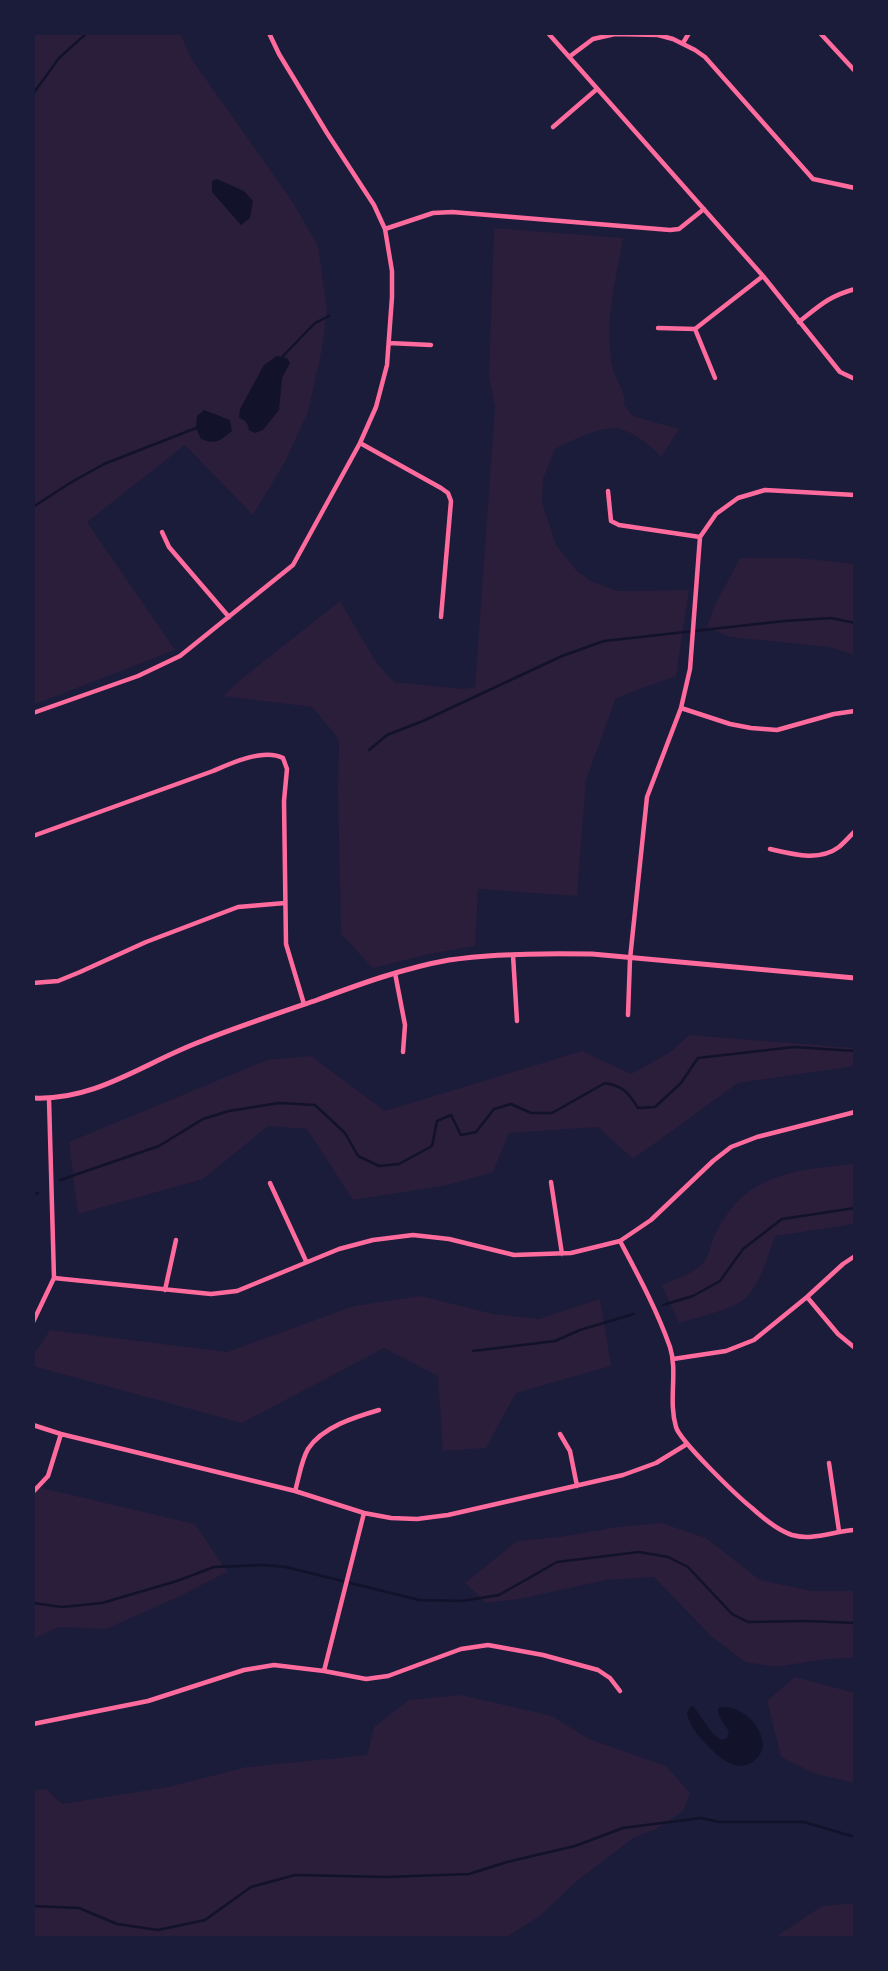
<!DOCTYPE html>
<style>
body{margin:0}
#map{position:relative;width:888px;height:1971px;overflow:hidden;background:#1b1b3a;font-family:Barlow,sans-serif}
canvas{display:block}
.frame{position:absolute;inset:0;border:35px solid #1b1b3a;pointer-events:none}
</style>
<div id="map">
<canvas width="888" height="1971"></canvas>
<div class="frame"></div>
</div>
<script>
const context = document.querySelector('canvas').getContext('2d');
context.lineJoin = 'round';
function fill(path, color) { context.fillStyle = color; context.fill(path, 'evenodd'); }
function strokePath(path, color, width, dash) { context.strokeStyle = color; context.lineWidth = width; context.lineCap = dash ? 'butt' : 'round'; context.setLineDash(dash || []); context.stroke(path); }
fill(new Path2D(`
 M33,33H180L191,58L292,201L318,246L327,310L322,349L308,412L286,460L253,515L185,445L87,522L175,650L33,705Z
 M494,228L623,238C616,281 603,326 613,369C616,382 627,392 624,405L633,416L679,429L661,457C651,445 630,429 614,428C601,427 567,442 555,449L543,479L542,502L556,545L577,571L591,581L617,591L689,590L676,676L616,698L586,780L577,896L478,889L475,946L429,954L373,968L341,934L338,789L339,745L338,738L312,707L223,696L244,677L340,601L376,662L394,682L463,689L475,687L495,407L489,377Z
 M740,558H799L855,564V655L829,647L730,637L707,627L714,607Z
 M689,1035L855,1048V1066L738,1083L633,1159L598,1127L509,1133L493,1172L448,1185L353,1200L307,1129L268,1126L203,1179L78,1214L69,1142L267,1060L311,1056L385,1111L582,1051L631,1074L672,1051Z
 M855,1164V1224L775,1236C769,1254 760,1283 747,1297C735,1309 695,1318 679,1323L662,1285C676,1279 694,1274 704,1262C709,1255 711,1245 714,1237C718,1227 725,1217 731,1209C761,1171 811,1168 855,1164Z
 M421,1296L493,1314L539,1319L600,1299L611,1366L516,1393L486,1448L443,1451L438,1376L384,1348L242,1423L33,1366V1356L50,1330L227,1352L354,1306Z
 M33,1486L195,1524L227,1572L180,1596L106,1629L59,1627L33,1639Z
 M662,1523L706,1538L760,1580L812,1591H855V1658L826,1659L776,1667L745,1662L711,1636L654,1577L606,1580L519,1599L486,1603L465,1583L517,1541L560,1537L618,1527Z
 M795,1677L855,1693V1783L816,1774L781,1757L767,1701Z
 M461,1695L552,1716L589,1739L666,1766L690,1793L683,1811L656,1829L633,1838L577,1881L540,1916L505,1938H33V1790L46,1789L62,1804L168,1787L247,1767L367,1755L374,1727L409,1700Z
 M855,1903V1938H774L822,1906Z`), '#2a1e3b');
fill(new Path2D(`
 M217,179L244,191L253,201L250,218L241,225L212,192V181Z
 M277,356L287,358L290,363L282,378L279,410L263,430L255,433L249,430C248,424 246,420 239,418L240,409L264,365Z
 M204,410L230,420L232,431C219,441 217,445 201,439L196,428L197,416Z
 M691,1706L694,1707L713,1734L721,1740L727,1738L729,1732C726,1725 717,1717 718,1708C739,1703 762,1724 763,1745C763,1750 759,1756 756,1759C742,1773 726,1763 714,1752C702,1740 690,1729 687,1713Z`), '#12122b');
strokePath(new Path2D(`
 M33,94L59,58L87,33
 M283,356L315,323L329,316
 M33,507L70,483L104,464L196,428
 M369,750L387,735L423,721L562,656L604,641L784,621L831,618L855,623
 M60,1180L159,1146L203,1119L229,1111L279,1103L315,1105L345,1133L358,1156L379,1166L399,1164L432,1146L437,1121L451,1115L461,1135L476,1132L494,1109L511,1104L531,1113H552L605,1083C623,1086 628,1092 638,1108L655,1107L681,1083L698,1058L794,1047L855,1051
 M33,1195L38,1193
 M663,1305L693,1296L720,1281L743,1249L782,1219L855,1208
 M473,1351L555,1341L580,1330L634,1314
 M33,1603L62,1607L102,1603L177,1581L214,1567L264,1565L286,1567L419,1600L462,1601L499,1595L557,1562L639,1552L668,1557L688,1567L732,1614L748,1622L807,1621L855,1623
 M33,1906L79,1908L117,1924L158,1930L205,1920L251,1887L295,1875L386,1877L469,1874L507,1862L575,1846L623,1828L701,1818L719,1822H804L855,1837`), '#12122b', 2.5);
strokePath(new Path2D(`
 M548,33L763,276L840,372L855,379
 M820,33L855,71
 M683,43L689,33
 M569,57L593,39L615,34L658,35L673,39L695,50L705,57L813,179L855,188
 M553,127L597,89
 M385,229L433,213L452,212L670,230L679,229L704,209
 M799,322C819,306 829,296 855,289
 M658,328L695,329L763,276
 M695,329L715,378
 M389,343L431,345
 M360,443L441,488L448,493L451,501L441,617
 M608,491L611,521L619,525L700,537
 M162,532L169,547L229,617
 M681,708L730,724L751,728L777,730L834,714L855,711
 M33,713L138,676L180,656L293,565L360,443L376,407L387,365L392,297V271L385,229L374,205L327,133L279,54L269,33
 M33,836L213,771C231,763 264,748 283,758L287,769L284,801L286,944L304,1004
 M770,849C792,854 819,862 839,847C845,842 850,836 855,831
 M513,955L517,1021
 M395,973L405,1025L403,1052
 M33,983L58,981L80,972L146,942L238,907L285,903
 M628,1015L630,959L647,797L681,708L690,669L700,537L716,514L738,498L765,490L855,495
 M551,1182L562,1254
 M270,1183L306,1261
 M620,1241C638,1275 657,1310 670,1347C678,1372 668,1400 676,1427C680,1441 737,1496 752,1508C763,1518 777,1530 792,1535C812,1541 834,1531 855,1530
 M54,1278L211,1294L237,1291L339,1249L373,1240L413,1235L449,1239L514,1255L571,1253L620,1241L651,1220L713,1161L731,1147L757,1137L855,1112
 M165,1290L176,1240
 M807,1297L838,1334L855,1348
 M33,1322L54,1278L49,1099
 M673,1359L726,1351L754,1340L807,1297L843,1264L855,1256
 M33,1425L61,1434L295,1491L364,1513L391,1518L417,1519L448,1515L623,1475L656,1463L687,1444
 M560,1434L570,1451L577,1486
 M829,1463L839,1531
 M295,1491C299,1478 301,1461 308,1449C322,1427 355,1417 379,1410
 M33,1492L48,1476L61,1434
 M324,1671L364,1513
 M33,1724L148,1701L244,1670L274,1665L324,1671L366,1679L388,1676L461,1649L488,1645L543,1655L598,1670L610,1678L620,1691`), '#ff6b9d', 4.5);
strokePath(new Path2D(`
 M33,1098C96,1101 145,1062 202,1041C240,1026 279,1013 317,1000C360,984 404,968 449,960C496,953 545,953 592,954L855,978`), '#ff6b9d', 5);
</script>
